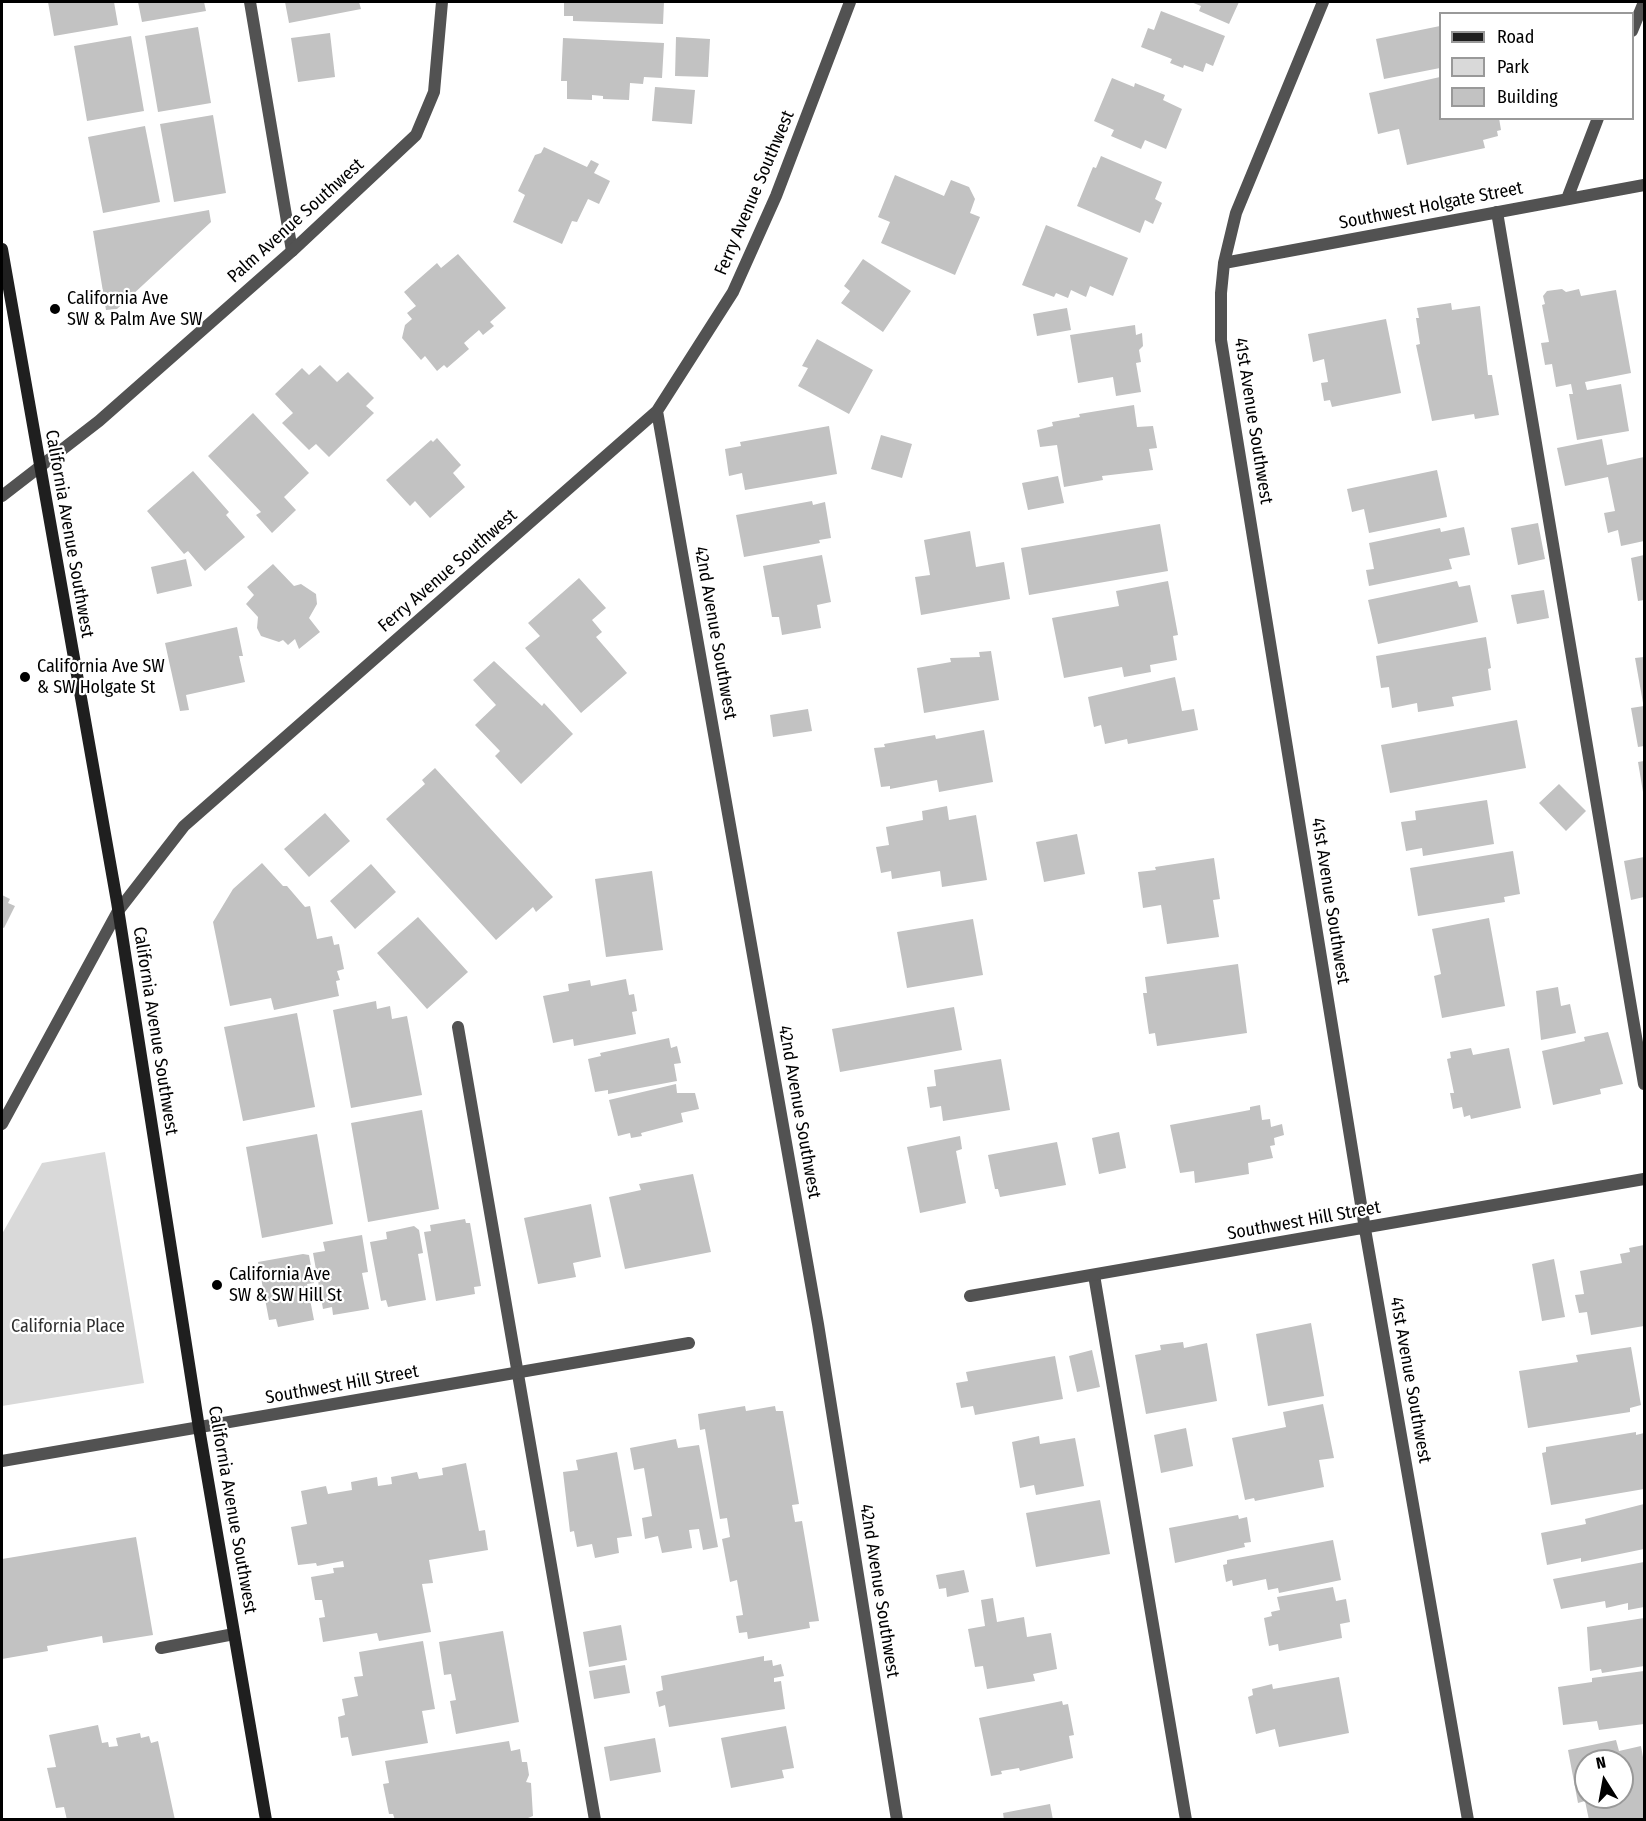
<!DOCTYPE html>
<style>
body{margin:0}
#map{position:relative;width:1646px;height:1821px;overflow:hidden;background:#fff;font-family:"Fira Sans Condensed",sans-serif}
canvas{display:block}
.frame{position:absolute;inset:0;border:3px solid #000;pointer-events:none}
.legend{position:absolute;left:1439px;top:12px;width:195px;height:108px;box-sizing:border-box;background:#fff;border:2px solid #999;margin:0;padding:8px 10px;list-style:none;font-size:18px;color:#000}
.legend li{display:flex;align-items:center;gap:12px;height:30px}
.legend b{width:30px;border:2px solid #999}
.north{position:absolute;left:1574px;top:1749px;width:60px;height:60px;box-sizing:border-box;background:#fff;border:2px solid #999;border-radius:50%;rotate:349deg;font-size:16px;font-weight:700;line-height:24px;text-align:center;color:#000}
.north::after{content:'';display:block;margin:auto;width:21px;height:27px;background:#000;clip-path:polygon(50% 0,100% 100%,50% 72%,0 100%)}
</style>
<div id="map">
<canvas width="1646" height="1821"></canvas>
<div class="frame"></div>
<ul class="legend">
<li><b style="height:8px;background:#1f1f1f"></b>Road</li>
<li><b style="height:16px;background:#d9d9d9"></b>Park</li>
<li><b style="height:16px;background:#c2c2c2"></b>Building</li>
</ul>
<div class="north">N</div>
</div>
<script>
const context = document.querySelector('canvas').getContext('2d');
context.lineJoin = 'round';
function fill(path, color) { context.fillStyle = color; context.fill(path, 'evenodd'); }
function strokePath(path, color, width, dash) { context.strokeStyle = color; context.lineWidth = width; context.lineCap = dash ? 'butt' : 'round'; context.setLineDash(dash || []); context.stroke(path); }
function label(font, color, halo, rows, align = 'center') {
  context.font = font + ' "Fira Sans Condensed",sans-serif'; context.lineWidth = 4.5; context.setLineDash([]); context.textBaseline = 'middle'; context.strokeStyle = halo; context.fillStyle = color; for (const [text, x, y, turn = 0] of rows) {
    context.save(); context.translate(x, y); context.rotate((+turn || 0) * Math.PI / 180); context.textAlign = isNaN(turn) ? turn : align; if (halo) context.strokeText(text, 0, 0); context.fillText(text, 0, 0); context.restore();
  }
}
fill(new Path2D(`
 M105,1152L144,1383L2,1406V1234L42,1163Z`), '#d9d9d9');
fill(new Path2D(`
 M48,2H114L118,25L54,36Z
 M138,2H204L206,11L142,22Z
 M285,2H359L361,9L289,23Z
 M564,2H664L663,24L573,21V16H564Z
 M1191,2H1239L1229,24L1199,11L1201,6Z
 M1161,11L1225,36L1213,66L1206,63L1203,72L1184,65L1183,68L1170,63L1172,59L1141,47L1148,28L1154,30Z
 M1440,26V68L1384,79L1376,39Z
 M198,27L211,103L158,112L145,36Z
 M330,33L335,77L298,82L291,38Z
 M131,36L144,111L87,121L74,46Z
 M676,37L710,39L708,77L675,76Z
 M563,38L664,43L662,78L644,77L643,84L630,83L629,100L603,99V96L592,95V100L567,99V81H561Z
 M1440,77V118H1499L1501,130L1497,131L1498,136L1483,140L1485,148L1407,165L1399,129L1378,134L1369,93Z
 M1112,78L1134,87L1135,83L1165,95L1163,100L1182,109L1166,149L1145,140L1141,149L1111,136L1114,130L1094,121Z
 M655,87L695,90L692,124L652,121Z
 M213,115L226,193L174,202L160,124Z
 M145,126L160,202L103,213L88,137Z
 M544,147L587,167L591,160L599,164L594,173L610,181L599,204L588,199L577,222L572,221L562,244L513,222L525,195L518,191L535,155L541,153Z
 M1101,156L1162,182L1155,199L1162,203L1153,224L1145,220L1140,233L1077,206L1093,167L1096,168Z
 M895,175L944,196L951,180L969,187L975,199L970,213L980,217L955,275L881,243L890,222L878,217Z
 M209,210L211,222L117,309L106,310L93,231Z
 M1046,225L1128,258L1113,296L1090,286L1086,297L1071,290L1068,298L1056,293L1054,297L1022,285Z
 M458,254L506,308L490,322L494,326L483,335L479,330L464,343L469,349L447,368L444,365L437,371L425,356L421,360L402,338L405,325L412,319L407,313L416,306L404,292L437,263L441,268Z
 M863,259L911,291L883,332L841,303L850,291L844,286Z
 M1562,289L1566,292L1579,289L1581,296L1616,290L1631,373L1585,382L1587,390L1621,384L1629,431L1577,440L1569,394H1573L1571,384L1556,387L1552,364L1545,365L1541,343L1549,342L1542,305L1545,304L1543,296L1547,291Z
 M1451,303L1452,310L1480,306L1488,375H1492L1499,415L1475,419L1474,414L1432,421L1416,345L1420,344L1416,318H1419L1417,308Z
 M1067,308L1071,330L1037,336L1033,314Z
 M1386,319L1401,393L1332,407L1330,400L1324,401L1321,383L1328,382L1324,359L1313,362L1308,334Z
 M1135,325L1136,335L1142,333L1143,346L1139,350L1141,362L1136,363L1141,392L1116,396L1113,377L1078,383L1070,335Z
 M817,339L873,370L849,414L798,386L808,368L802,366Z
 M320,365L337,382L348,372L374,398L366,406L374,413L329,457L316,444L309,450L282,423L293,413L275,394L302,368L309,375Z
 M1134,405L1137,427L1153,426L1157,448L1149,449L1153,470L1102,476L1103,480L1064,487L1057,445L1040,447L1037,430L1053,426L1052,422L1080,417L1079,414Z
 M253,413L309,473L284,497L296,510L272,533L256,515L261,512L208,456Z
 M829,426L837,474L745,490L742,473L729,476L725,449L741,446L740,442Z
 M881,435L912,444L902,478L871,469Z
 M437,438L461,465L453,473L465,487L430,518L415,501L410,506L386,480L431,440L433,442Z
 M1602,439L1607,465L1644,457V541L1621,546L1618,530L1608,533L1604,513L1615,511L1608,477L1565,486L1557,448Z
 M1437,470L1447,517L1369,533L1364,509L1352,512L1347,489Z
 M193,471L229,512L226,515L245,537L205,571L188,551L184,554L147,511Z
 M1058,476L1064,503L1028,510L1022,483Z
 M812,501L813,505L825,502L831,538L819,540L820,543L744,557L736,515Z
 M1538,523L1545,559L1518,565L1511,528Z
 M1160,524L1168,571L1029,595L1021,548Z
 M1464,527L1470,555L1449,559L1452,569L1369,586L1366,570L1374,569L1369,543L1440,528L1441,532Z
 M970,531L976,567L1004,562L1010,599L921,615L915,577L930,575L924,540Z
 M822,555L831,602L817,605L821,628L782,635L779,617H772L763,566Z
 M1644,555V600L1638,601L1631,558Z
 M186,559L192,586L157,594L151,567Z
 M273,564L294,586L301,584L316,594L317,604L309,618L320,632L299,649L295,639L288,645L283,640L279,642L261,636L257,628L258,617L246,604L254,595L247,587Z
 M579,578L606,608L592,620L602,632L596,637L627,673L581,713L525,648L540,636L528,623Z
 M1168,581L1178,635L1173,636L1177,660L1150,665L1151,672L1124,677L1122,667L1064,678L1052,618L1119,606L1116,591Z
 M1457,581L1459,587L1470,585L1478,622L1378,644L1368,600Z
 M1544,590L1549,618L1517,624L1511,595Z
 M237,627L243,656H239L245,682L186,695L189,710L180,711L165,643Z
 M1486,637L1491,668L1488,669L1491,690L1452,697L1454,706L1418,712L1417,703L1392,708L1389,687L1381,688L1376,656Z
 M991,651L999,700L924,713L917,668L951,662L950,658L980,657L979,652Z
 M1644,657V703H1643L1635,658Z
 M494,661L542,706L544,703L573,734L521,784L495,756L500,751L475,725L496,705L473,680Z
 M1175,677L1182,711L1194,709L1198,730L1128,744L1127,739L1105,744L1101,725L1094,727L1088,697Z
 M1644,706V746L1638,747L1631,708Z
 M808,709L812,731L773,737L770,715Z
 M1517,720L1526,768L1390,793L1381,745Z
 M984,730L993,782L939,792L937,780L890,789V786L881,787L874,748L885,747L884,744L935,735L936,739Z
 M1644,761V791L1643,792L1638,762Z
 M435,768L553,897L536,912L533,907L496,940L386,819L425,784L422,780Z
 M1559,784L1586,811L1566,831L1539,803Z
 M1487,800L1494,844L1423,856L1422,848L1406,851L1401,822L1416,820L1415,811Z
 M947,806L949,820L976,815L987,880L942,887L940,871L892,879L891,871L881,873L876,847L889,845L886,827L923,820L922,811Z
 M325,813L350,841L309,877L284,849Z
 M1077,834L1085,874L1044,882L1036,842Z
 M1513,851L1520,894L1504,897L1505,902L1418,916L1410,868Z
 M1644,857V897L1631,900L1624,861Z
 M1214,858L1220,899L1213,900L1219,937L1167,944L1161,905L1143,908L1138,872L1156,870L1155,867Z
 M262,863L283,886H287L305,907L310,906L317,939L332,936L334,945L339,944L344,969L337,971L340,980L336,981L339,996L274,1010L271,998L230,1006L213,922L233,889Z
 M371,864L396,892L355,929L330,901Z
 M652,871L663,950L606,957L595,879Z
 M2,895L10,899L8,903L15,906L4,928L2,927Z
 M418,917L468,972L427,1009L377,953Z
 M1489,918L1505,1006L1442,1018L1434,976L1441,974L1432,929Z
 M973,919L983,975L907,988L897,932Z
 M1238,964L1247,1033L1157,1046L1155,1033L1149,1034L1143,993H1147L1145,977Z
 M626,979L629,995L634,994L637,1011L632,1012L636,1034L574,1046L573,1039L553,1043L543,996L569,991L568,984L590,980L591,986Z
 M1558,987L1561,1006L1570,1004L1576,1033L1541,1040L1536,991Z
 M376,1001L377,1009L390,1006L392,1019L407,1016L422,1095L351,1108L333,1010Z
 M954,1007L962,1050L840,1072L832,1029Z
 M297,1013L315,1107L243,1121L224,1027Z
 M1608,1032L1623,1084L1600,1089L1601,1094L1553,1105L1542,1051L1585,1041L1584,1037Z
 M669,1038L671,1048L677,1046L681,1063L674,1064L677,1081L608,1094V1090L595,1092L588,1059L601,1056L600,1053Z
 M1471,1048L1473,1055L1509,1048L1521,1108L1471,1119L1470,1115L1464,1117L1462,1107L1453,1109L1450,1093H1454L1447,1059L1451,1058L1450,1052Z
 M1001,1059L1010,1110L943,1121L941,1106L930,1108L927,1087L936,1086L934,1070Z
 M676,1084L677,1093H695L699,1109L681,1113L683,1122L641,1133L642,1136L631,1138L630,1133L618,1136L609,1100Z
 M1260,1105L1262,1120L1270,1119L1271,1127L1282,1124L1284,1135L1274,1138L1275,1145L1270,1146L1273,1158L1248,1163L1249,1174L1195,1183L1194,1171L1180,1173L1170,1125L1250,1110V1107Z
 M422,1110L439,1209L368,1222L351,1123Z
 M1119,1132L1126,1168L1099,1174L1092,1138Z
 M317,1134L333,1224L262,1238L246,1147Z
 M960,1136L962,1149L956,1151L966,1203L920,1213L907,1147Z
 M1057,1142L1066,1185L1000,1197L998,1189H995L988,1155Z
 M693,1174L711,1252L625,1269L609,1197L641,1190L639,1184Z
 M591,1204L601,1257L573,1263L576,1277L538,1284L524,1218Z
 M465,1219L466,1223H470L481,1286L474,1287L475,1294L436,1301L424,1232L431,1231L430,1225Z
 M414,1226L419,1230L423,1253L418,1254L426,1300L388,1307L386,1300L381,1301L370,1242L387,1239L386,1232Z
 M362,1235L368,1272L362,1273L369,1309L333,1315L332,1307L323,1309L313,1253L325,1251L323,1242Z
 M1644,1245V1326L1591,1335L1587,1312L1579,1313L1575,1295L1584,1294L1580,1271L1622,1263L1620,1254L1630,1252L1629,1248Z
 M303,1254L309,1255L314,1283L307,1284L314,1320L278,1327L276,1319L269,1320L258,1262Z
 M1554,1259L1565,1317L1542,1321L1532,1264Z
 M1311,1323L1324,1396L1268,1406L1256,1334Z
 M1183,1342L1184,1348L1207,1343L1217,1401L1146,1414L1135,1355L1161,1350L1160,1345Z
 M1631,1347L1641,1405L1630,1408V1412L1528,1428L1519,1371L1578,1362L1576,1355Z
 M1092,1350L1100,1387L1077,1392L1069,1356Z
 M1055,1356L1063,1399L975,1415L973,1406L961,1408L956,1383L968,1381L966,1372Z
 M1323,1404L1334,1458L1319,1460L1324,1487L1255,1501L1254,1498L1245,1500L1232,1438L1286,1427L1283,1412Z
 M745,1406L746,1411L775,1406L776,1411H783L799,1504L792,1505L795,1522L802,1521L819,1621L809,1622L810,1628L748,1639L747,1632L739,1633L736,1616L743,1615L737,1580L730,1582L722,1539L730,1537L727,1518L720,1519L705,1429L700,1430L698,1414Z
 M1186,1428L1193,1466L1161,1473L1154,1435Z
 M1636,1432V1435L1644,1433V1489L1551,1505L1542,1453L1546,1452V1447Z
 M1039,1436L1040,1444L1075,1438L1084,1486L1036,1495L1034,1485L1020,1488L1012,1442Z
 M676,1439L678,1448L699,1445L718,1547L703,1550L699,1529L689,1530L692,1548L662,1553L658,1536L645,1539L642,1518L652,1516L644,1468L634,1470L630,1448Z
 M617,1452L632,1536L617,1538L619,1553L595,1558L592,1544L577,1547L574,1531L570,1532L563,1472L578,1470L576,1460Z
 M466,1463L479,1531L485,1530L488,1550L429,1560L433,1583L422,1584L431,1632L379,1641L377,1633L323,1642L319,1618L325,1617L322,1600H315L311,1577L334,1573L333,1568L344,1567L343,1561L317,1566L316,1563L298,1565L291,1527L307,1524L301,1491L326,1486L328,1494L352,1490L351,1482L377,1477L378,1486L392,1484L391,1477L417,1472L419,1479L443,1475L442,1468Z
 M1100,1500L1110,1554L1036,1567L1026,1513Z
 M1644,1504V1549L1581,1562V1558L1547,1565L1541,1533L1586,1524L1585,1519Z
 M1238,1515L1239,1519L1247,1517L1251,1542L1244,1543L1245,1547L1175,1563L1169,1528Z
 M136,1537L153,1635L103,1643L102,1636L47,1646L48,1651L2,1659V1559Z
 M1333,1540L1341,1580L1279,1593L1278,1588L1268,1590L1266,1579L1233,1586L1232,1580L1226,1582L1223,1565L1227,1564V1560Z
 M1644,1562V1607L1628,1610V1603L1606,1608L1605,1601L1561,1609L1553,1579Z
 M964,1570L969,1592L947,1597L946,1588L939,1589L936,1575Z
 M1333,1587L1336,1601L1346,1599L1350,1622L1340,1624L1342,1638L1279,1651L1278,1644L1269,1646L1264,1618L1272,1616L1271,1612L1280,1610L1277,1597Z
 M993,1598L997,1622L1024,1617L1027,1637L1051,1633L1057,1669L1033,1674L1035,1681L987,1689L983,1666L975,1667L968,1629L985,1626L981,1600Z
 M1644,1618V1666L1602,1673L1601,1669L1590,1671L1587,1627Z
 M621,1625L627,1660L589,1667L583,1632Z
 M503,1631L519,1722L456,1734L450,1701L456,1700L451,1674L444,1675L439,1642Z
 M423,1641L435,1709L422,1711L428,1743L352,1756L348,1737L341,1738L338,1717L345,1715L342,1699L358,1696L354,1677L363,1676L359,1652Z
 M764,1656V1661L772,1660L773,1666L781,1664L784,1676L774,1678V1682L781,1681L785,1709L669,1727L665,1705L659,1707L656,1692L663,1690L661,1676Z
 M625,1665L630,1693L594,1699L589,1671Z
 M1644,1671V1724L1599,1730L1597,1721L1563,1725L1558,1687L1592,1682V1678Z
 M1339,1677L1349,1733L1279,1747L1275,1729L1256,1734L1248,1697L1253,1695L1252,1689L1272,1684L1273,1689Z
 M1062,1701L1063,1705L1068,1704L1074,1735L1069,1736L1073,1758L1020,1771L1019,1768L1001,1771L1002,1774L991,1776L979,1718Z
 M98,1725L102,1743L108,1742L109,1747L118,1746L116,1738L140,1733L141,1738L149,1736L151,1743L158,1741L175,1820H67L64,1807L56,1808L47,1768L56,1767L49,1735Z
 M786,1726L794,1768L782,1770L784,1778L731,1788L721,1738Z
 M655,1738L661,1772L610,1781L604,1747Z
 M1616,1740L1619,1751L1641,1746L1644,1763V1820H1589L1585,1801L1578,1803L1568,1750ZM1586,1761H1622V1797H1586Z
 M509,1741L511,1751L520,1749L522,1762H527L529,1775L526,1782L531,1783L533,1816L523,1820H395L393,1814H389L383,1784L389,1783L385,1761Z
 M1050,1804L1053,1820H1004L1003,1813Z`), '#c2c2c2');
strokePath(new Path2D(`
 M250,2L292,251
 M1497,212L1644,1084
 M458,1027L595,1820
 M1094,1275L1186,1820
 M161,1648L234,1634`), '#525252', 12);
strokePath(new Path2D(`
 M1323,2L1236,213L1224,263L1221,293V340L1365,1229L1468,1820
 M1632,31L1644,2
 M1567,199L1598,118
 M1224,263L1644,185
 M657,411L818,1324L897,1820
 M2,496L99,421L292,251L416,135L434,92L442,2
 M2,1124L118,911L184,826L657,411L733,292L776,196L850,2
 M970,1296L1644,1179
 M2,1461L689,1343`), '#525252', 12);
strokePath(new Path2D(`
 M2,249L117,902L199,1428L266,1820`), '#1f1f1f', 12);
for (const [x, y, r, color] of [
 [55,309,6,"#000"],
 [25,677,6,"#000"],
 [217,1285,6,"#000"]
]) { const dot = new Path2D(); dot.arc(x, y, r, 0, 2 * Math.PI); context.fillStyle = color; context.fill(dot); strokePath(dot, '#fff', 2); }
label('18px', '#000', '#fff', [
 ["Ferry Avenue Southwest",755,193,-67],
 ["Southwest Holgate Street",1431,206,-11],
 ["Palm Avenue Southwest",296,221,-42],
 ["41st Avenue Southwest",1253,421,81],
 ["California Avenue Southwest",69,534,80],
 ["Ferry Avenue Southwest",448,571,-41],
 ["42nd Avenue Southwest",715,633,80],
 ["41st Avenue Southwest",1330,901,81],
 ["California Avenue Southwest",155,1031,81],
 ["42nd Avenue Southwest",799,1112,80],
 ["Southwest Hill Street",1304,1221,-10],
 ["41st Avenue Southwest",1410,1380,80],
 ["Southwest Hill Street",342,1385,-10],
 ["California Avenue Southwest",232,1510,80],
 ["42nd Avenue Southwest",879,1591,81]
]);
label('18px', '#000', '#fff', [
 ["California Ave",67,299],
 ["SW & Palm Ave SW",67,320],
 ["California Ave SW",37,667],
 ["& SW Holgate St",37,688],
 ["California Ave",229,1275],
 ["SW & SW Hill St",229,1296]
], 'left');
label('18px', '#303030', '#fff', [
 ["California Place",68,1327]
]);
</script>
